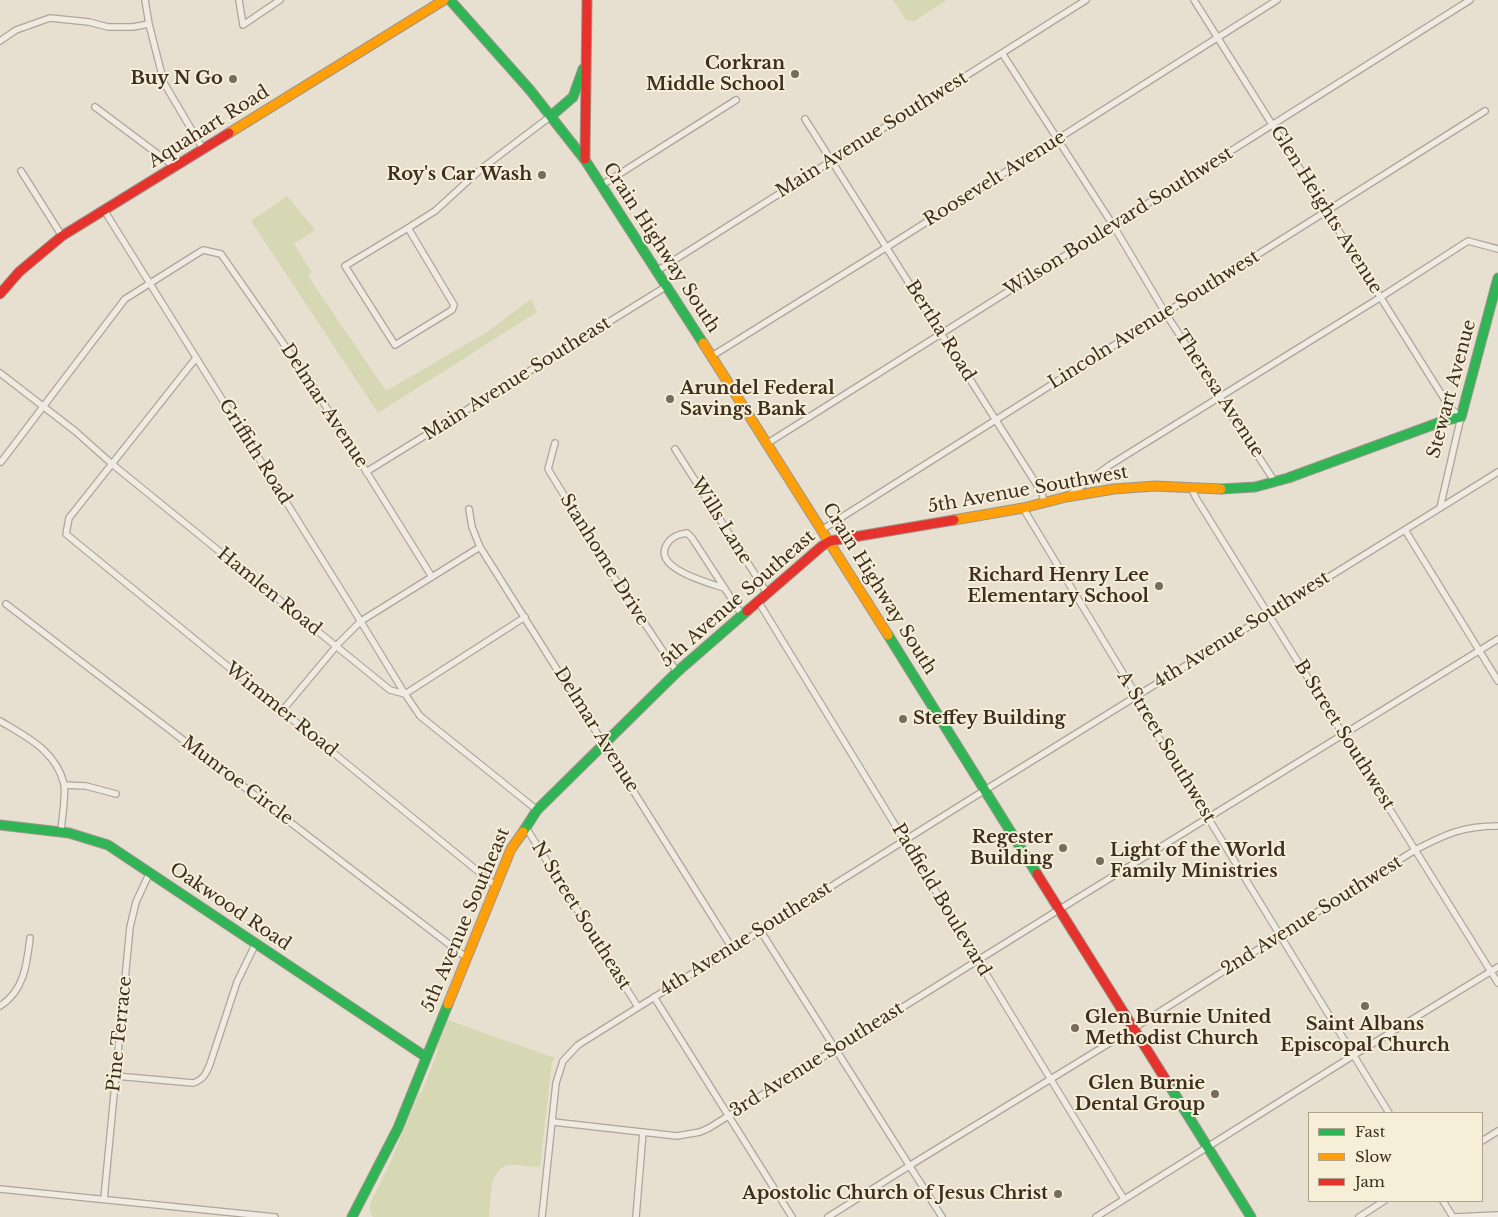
<!DOCTYPE html>
<style>
body{margin:0}
#map{position:relative;width:1498px;height:1217px;overflow:hidden;background:#e7e0d1;font-family:"Libre Baskerville",serif}
canvas{display:block}
.legend{position:absolute;left:1308px;top:1112px;width:175px;height:90px;box-sizing:border-box;background:#f7eed8;border:1px solid #ada18e;margin:0;padding:6px 9px;list-style:none;font-size:15px;color:#3d2e20}
.legend li{display:flex;align-items:center;gap:10px;height:25px}
.legend b{width:25px;border:1px solid #ada18e}
</style>
<div id="map">
<canvas width="1498" height="1217"></canvas>
<ul class="legend">
<li><b style="height:6px;background:#30b455"></b>Fast</li>
<li><b style="height:6px;background:#ff9f0a"></b>Slow</li>
<li><b style="height:6px;background:#e5322d"></b>Jam</li>
</ul>
</div>
<script>
const context = document.querySelector('canvas').getContext('2d');
context.lineJoin = 'round';
function fill(path, color) { context.fillStyle = color; context.fill(path, 'evenodd'); }
function strokePath(path, color, width, dash) { context.strokeStyle = color; context.lineWidth = width; context.lineCap = dash ? 'butt' : 'round'; context.setLineDash(dash || []); context.stroke(path); }
function label(font, color, halo, rows, align = 'center') {
  context.font = font + ' "Libre Baskerville",serif'; context.lineWidth = 4; context.setLineDash([]); context.textBaseline = 'middle'; context.strokeStyle = halo; context.fillStyle = color; for (const [text, x, y, turn = 0] of rows) {
    context.save(); context.translate(x, y); context.rotate((+turn || 0) * Math.PI / 180); context.textAlign = isNaN(turn) ? turn : align; if (halo) context.strokeText(text, 0, 0); context.fillText(text, 0, 0); context.restore();
  }
}
fill(new Path2D(`
 M893,0H947L914,21L906,20Z
 M287,196L315,230L294,244L312,272L308,276L386,391L487,332L531,299L537,312L378,413L251,221Z
 M448,1020L555,1058L552,1062L540,1167C531,1167 521,1165 512,1165C488,1165 491,1200 489,1217H373L370,1212V1204L392,1159L418,1095L422,1091L438,1051L437,1047Z`), '#d6d7b3');
const street = new Path2D(`
 M145,0L149,24L164,83L203,149
 M239,0L243,25L280,0
 M1194,0L1450,408L1461,417L1440,508
 M0,41L16,30L50,18L89,22L108,27H133L149,24
 M1002,53L1113,225L1166,314L1275,482
 M95,107L175,167
 M805,119L1042,493L1044,502
 M21,171L62,236
 M602,185L736,100
 M104,210L358,617L405,694L525,617
 M408,228L345,266L395,345L452,310L454,305L408,228L435,211L481,169L551,116
 M657,271L1086,0
 M712,356L887,247L1277,0
 M196,358L69,518L66,534L496,886
 M0,373L75,431L112,464L390,690L405,694L420,716L537,810
 M555,443L548,469L615,579L677,672
 M768,443L1470,0
 M675,449L767,593
 M1,462L125,299L203,250L221,254L313,386L432,577
 M366,472L667,286
 M1191,487L1196,498L1498,983
 M1068,496L1110,465L1381,297L1468,241L1498,249
 M1023,508L1132,688L1140,707L1389,1113
 M469,509L472,527L480,547L732,948
 M823,529L1485,111
 M1405,530L1498,681
 M724,588C709,583 651,568 667,544C671,537 679,534 687,533L692,538L742,615
 M758,601L1124,1199
 M6,604L467,958
 M282,711L339,643L361,621L480,547
 M0,721C27,737 56,751 64,784C66,794 62,819 61,831
 M64,785L86,786L116,794
 M525,826L638,1007
 M760,930L942,1217
 M654,997L792,1217
 M0,1006C24,991 27,964 30,938
 M116,1076L193,1083C203,1080 206,1074 210,1064L237,982L256,943
 M553,1122L677,1136L700,1132L709,1128L1060,909L1498,639
 M1482,1141L1498,1131
 M0,1189L275,1217
 M104,1199L130,927L136,902L150,872
 M1443,1201L1453,1217
 M542,1217L556,1083L563,1061L578,1045L977,795L1498,472
 M636,1217L643,1132
 M828,1217L917,1161L1134,1028L1415,850C1446,834 1463,826 1498,826
 M1096,1217L1354,1055L1498,967
 M1359,1217L1384,1201
 M1454,1217L1498,1215`);
const fast = new Path2D(`
 M450,0L530,90L585,160L703,343
 M551,116L573,97L583,69
 M1221,489L1255,487L1288,478L1446,420L1461,417L1498,278
 M888,635L1037,874
 M0,825L69,833L108,845L426,1057
 M523,832L537,810L677,672L747,611
 M1169,1085L1251,1217
 M352,1217L398,1128L448,1004`);
const slow = new Path2D(`
 M229,133L444,0
 M703,343L888,635
 M954,520L1023,508L1066,497L1114,489L1155,486L1221,489
 M448,1004L511,849L523,832`);
const jam = new Path2D(`
 M585,159L587,0
 M0,294L19,272L62,236L229,133
 M747,611L822,546L830,541L954,520
 M1037,874L1169,1085`);
strokePath(street, '#ada599', 8);
strokePath(fast, '#9c958a', 11);
strokePath(slow, '#9c958a', 11);
strokePath(jam, '#9c958a', 11);
strokePath(street, '#efebe3', 5.5);
strokePath(fast, '#30b455', 9);
strokePath(slow, '#ff9f0a', 9);
strokePath(jam, '#e5322d', 9);
for (const [x, y, r, color] of [
 [795,74,5,"#786c5e"],
 [233,79,5,"#786c5e"],
 [542,175,5,"#786c5e"],
 [670,399,5,"#786c5e"],
 [1159,586,5,"#786c5e"],
 [903,719,5,"#786c5e"],
 [1063,848,5,"#786c5e"],
 [1100,861,5,"#786c5e"],
 [1365,1006,5,"#786c5e"],
 [1075,1028,5,"#786c5e"],
 [1215,1094,5,"#786c5e"],
 [1058,1194,5,"#786c5e"]
]) { const dot = new Path2D(); dot.arc(x, y, r, 0, 2 * Math.PI); context.fillStyle = color; context.fill(dot); strokePath(dot, '#f7eed8', 2); }
label('bold 18px', '#3d2e20', '#f7eed8', [
 ["Corkran",785,64],
 ["Middle School",785,85],
 ["Buy N Go",223,79],
 ["Roy's Car Wash",532,175],
 ["Arundel Federal",680,389,"left"],
 ["Savings Bank",680,410,"left"],
 ["Richard Henry Lee",1149,576],
 ["Elementary School",1149,597],
 ["Steffey Building",913,719,"left"],
 ["Regester",1053,838],
 ["Building",1053,859],
 ["Light of the World",1110,851,"left"],
 ["Family Ministries",1110,872,"left"],
 ["Glen Burnie United",1085,1018,"left"],
 ["Methodist Church",1085,1039,"left"],
 ["Saint Albans",1365,1025,"center"],
 ["Episcopal Church",1365,1046,"center"],
 ["Glen Burnie",1205,1084],
 ["Dental Group",1205,1105],
 ["Apostolic Church of Jesus Christ",1048,1194]
], 'right');
label('18px', '#3d2e20', '#f7eed8', [
 ["Aquahart Road",209,127,-32],
 ["Main Avenue Southwest",872,135,-32],
 ["Roosevelt Avenue",995,179,-32],
 ["Glen Heights Avenue",1326,210,58],
 ["Wilson Boulevard Southwest",1119,222,-32],
 ["Crain Highway South",661,248,57],
 ["Lincoln Avenue Southwest",1154,320,-32],
 ["Bertha Road",940,331,58],
 ["Main Avenue Southeast",517,379,-32],
 ["Stewart Avenue",1452,389,-75],
 ["Theresa Avenue",1219,394,57],
 ["Delmar Avenue",324,406,57],
 ["Griffith Road",255,452,58],
 ["5th Avenue Southwest",1028,490,-10],
 ["Wills Lane",721,521,58],
 ["Stanhome Drive",604,560,58],
 ["Crain Highway South",879,589,58],
 ["Hamlen Road",269,592,39],
 ["5th Avenue Southeast",738,599,-41],
 ["4th Avenue Southwest",1242,630,-32],
 ["Wimmer Road",281,710,39],
 ["Delmar Avenue",596,730,58],
 ["B Street Southwest",1344,735,58],
 ["A Street Southwest",1166,747,59],
 ["Munroe Circle",237,781,37],
 ["Padfield Boulevard",941,900,59],
 ["Oakwood Road",230,907,34],
 ["N Street Southeast",581,916,58],
 ["2nd Avenue Southwest",1312,916,-32],
 ["5th Avenue Southeast",466,920,-67],
 ["4th Avenue Southeast",746,939,-32],
 ["Pine Terrace",120,1034,-84],
 ["3rd Avenue Southeast",817,1060,-32]
]);
</script>
